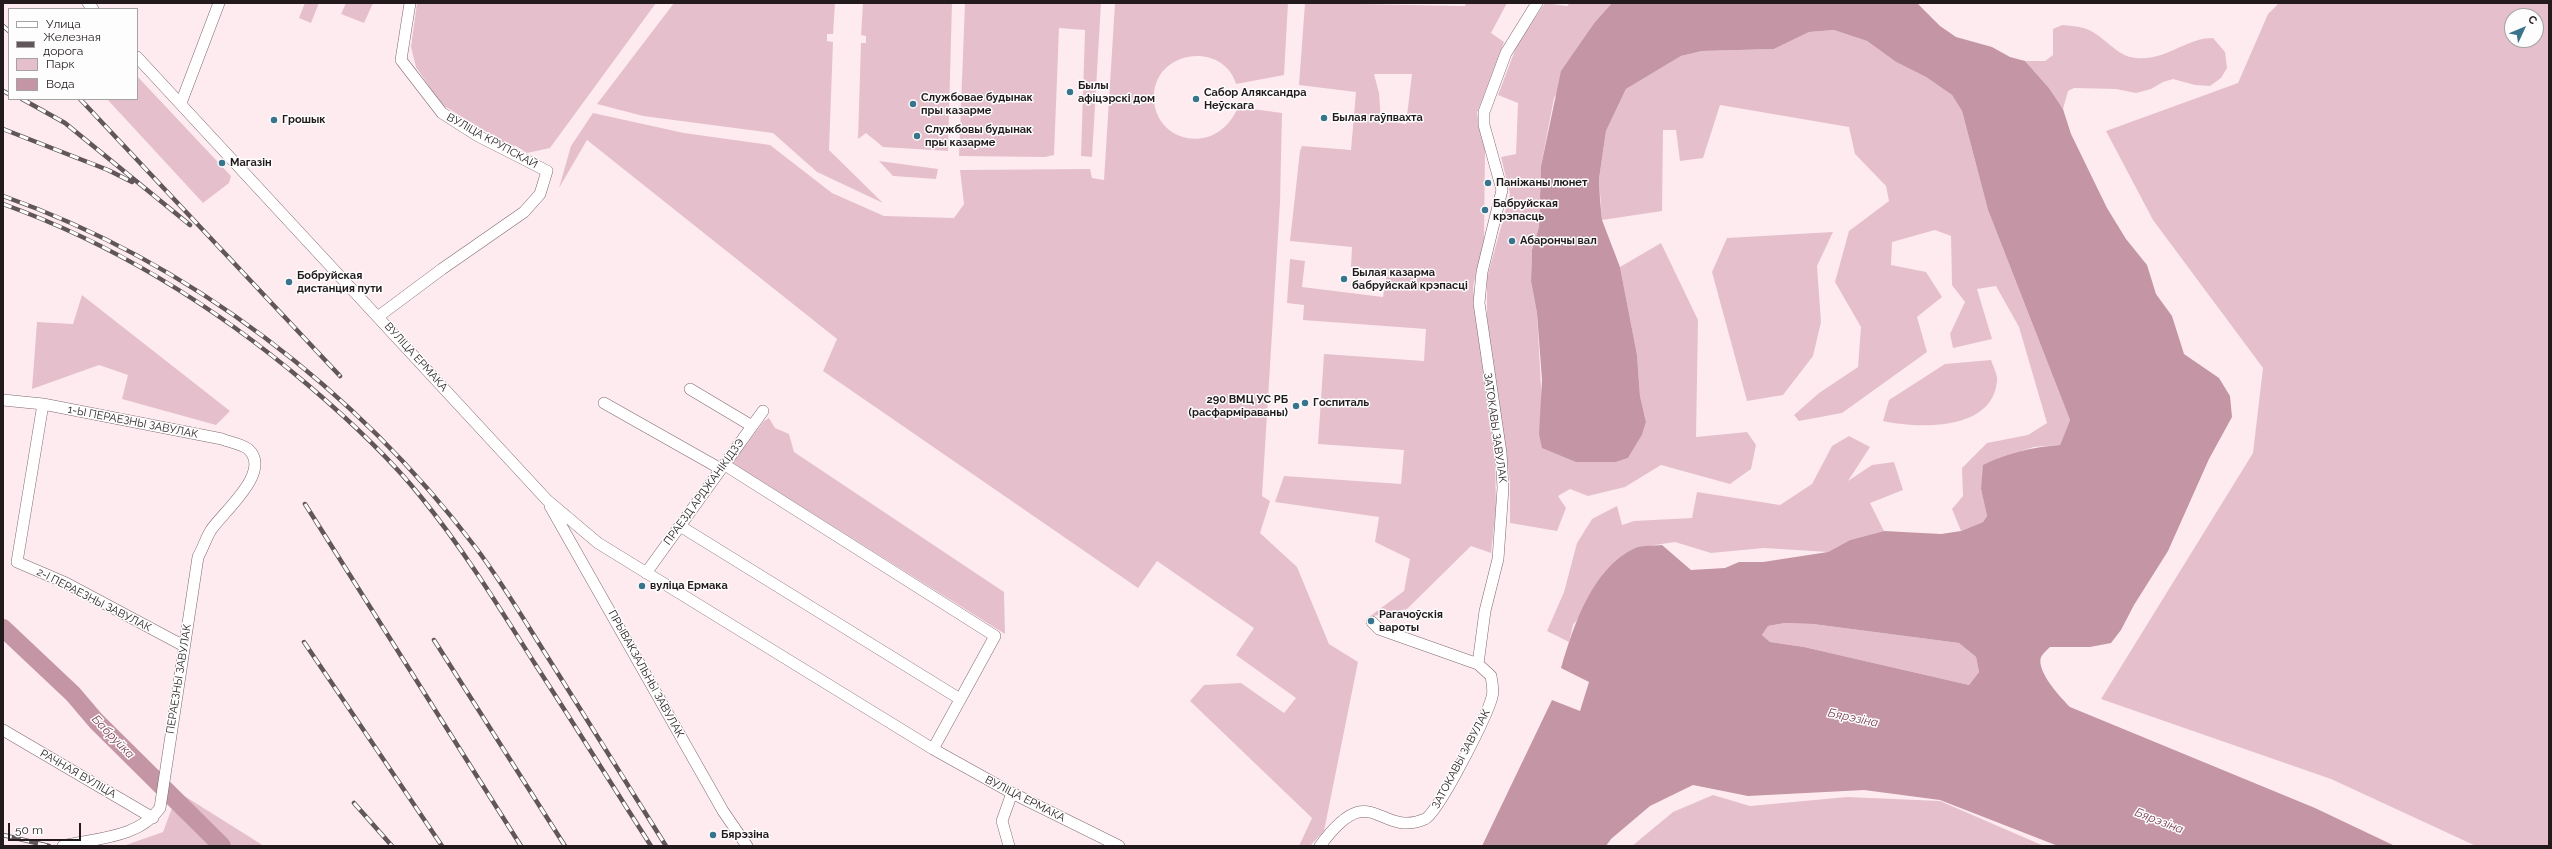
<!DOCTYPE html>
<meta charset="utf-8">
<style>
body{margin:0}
#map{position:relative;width:2552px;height:849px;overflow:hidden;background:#feebf0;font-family:Raleway,sans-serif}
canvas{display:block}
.frame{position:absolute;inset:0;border:4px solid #221a1c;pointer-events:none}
.legend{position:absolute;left:8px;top:8px;width:130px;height:92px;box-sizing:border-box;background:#fdfdfd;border:1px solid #a5a2a3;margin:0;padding:5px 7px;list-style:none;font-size:12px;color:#221a1c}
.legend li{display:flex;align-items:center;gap:8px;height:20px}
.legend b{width:20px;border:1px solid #a5a2a3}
.north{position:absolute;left:2504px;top:8px;width:40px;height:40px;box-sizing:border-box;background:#fdfdfd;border:1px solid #a5a2a3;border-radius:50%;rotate:46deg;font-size:11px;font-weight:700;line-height:16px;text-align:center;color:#221a1c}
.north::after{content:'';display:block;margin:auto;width:14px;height:18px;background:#38748c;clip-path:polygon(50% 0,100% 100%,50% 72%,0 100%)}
.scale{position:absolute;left:8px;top:823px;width:73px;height:18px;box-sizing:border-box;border:2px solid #221a1c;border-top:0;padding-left:5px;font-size:12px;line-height:14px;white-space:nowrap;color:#221a1c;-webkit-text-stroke:3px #fdfdfd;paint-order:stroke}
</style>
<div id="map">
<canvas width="2552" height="849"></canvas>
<div class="frame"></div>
<ul class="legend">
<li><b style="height:5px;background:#fff"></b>Улица</li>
<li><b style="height:5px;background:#615659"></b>Железная дорога</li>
<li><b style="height:11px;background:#e5c0cc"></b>Парк</li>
<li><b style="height:11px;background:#c496a5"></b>Вода</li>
</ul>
<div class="north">С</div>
<div class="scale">50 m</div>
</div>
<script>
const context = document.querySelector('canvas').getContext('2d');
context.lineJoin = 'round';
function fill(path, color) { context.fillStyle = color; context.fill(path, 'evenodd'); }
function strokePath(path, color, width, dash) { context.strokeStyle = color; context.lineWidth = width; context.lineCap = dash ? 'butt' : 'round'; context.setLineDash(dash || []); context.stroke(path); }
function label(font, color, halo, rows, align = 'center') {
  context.font = font + ' Raleway,sans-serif'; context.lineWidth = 3; context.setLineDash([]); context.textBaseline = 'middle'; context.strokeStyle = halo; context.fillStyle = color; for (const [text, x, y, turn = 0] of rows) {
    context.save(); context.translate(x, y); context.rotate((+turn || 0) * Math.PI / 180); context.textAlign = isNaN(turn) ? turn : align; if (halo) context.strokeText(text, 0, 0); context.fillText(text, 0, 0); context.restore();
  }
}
fill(new Path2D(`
 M305,3H319L311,23L299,18Z
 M346,3H373L364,23L341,14Z
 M417,3H656L550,148L527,153L516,146L508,145L441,104L416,67L411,47Z
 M674,3H835L833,34H827V41L833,42L829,150L883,203L817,172L773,133L643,116L597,104Z
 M863,3H952L948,151L883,147L866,133L858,139L861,43H866V36L861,35Z
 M965,3H1101L1092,157L1081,156L1085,30L1059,28L1054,155L1045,157L959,156Z
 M1115,3H1288L1284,75L1236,84C1223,41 1156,50 1154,95C1152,143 1217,158 1238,107L1282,113L1280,203L1262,496L1270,501L1260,533L1297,567L1329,644L1358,662L1324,831L1310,846H1299L1312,818L1190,701L1204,685L1241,683L1284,713L1296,698L1236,655L1254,628L1157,561L1138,588L823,371L837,339L587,140L559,188L571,146L593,113L684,133L770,145L832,193L884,216L954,218L964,204L960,170L1090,169L1092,178L1104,180Z
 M1305,3L1465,6L1466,3H1507L1491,33L1504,42L1477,113L1485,150L1484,239L1473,287L1495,456L1496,507L1491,553L1471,546L1407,609L1369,617L1404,591L1410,559L1375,542L1379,517L1275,502L1284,476L1401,484L1404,450L1318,444L1324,354L1424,361L1426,329L1303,320L1304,305L1287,303L1290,259L1305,261L1302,287L1383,297L1387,272L1351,267L1352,247L1290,241L1300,151L1302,146L1351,150L1356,92L1299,85ZM1374,74H1412L1406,124L1381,120L1379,93Z
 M1545,3L1567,6L1570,3H1612L1595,22L1554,98L1541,166L1539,227L1532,250L1531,281L1537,313L1542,406L1576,462H1616L1628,458L1642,435L1646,422L1640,396L1637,355L1620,267L1661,243L1698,320L1696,437L1747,432L1756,445L1751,469L1730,484L1661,465L1625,487L1588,496L1570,489L1558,496L1566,508L1557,531L1510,523V482L1487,319V278L1510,194L1501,157L1516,154L1518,103L1498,95L1517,45Z
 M2279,3H2549V846H2476L2331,779L2101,699L2253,453L2263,368L2153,220L2106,131L2238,83L2268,14ZM2512,16H2536V40H2512Z
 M2062,25C2071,26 2081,26 2089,30C2103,36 2115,53 2130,57C2165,64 2183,38 2213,38L2225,52L2227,68L2221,78L2210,86L2195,85L2173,79L2163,82L2151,89L2136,93L2116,89L2074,88L2068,91L2063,109L2049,88L2025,61H2045L2053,55V29Z
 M1834,30L1867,41L1896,62L1926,77L1952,95L1962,111L1988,210L2070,420L2060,445L2034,447L1998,458L1981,489L1987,516L1983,522L1961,531L1952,509L1963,496L1962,468L1987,443L2028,435L2047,423L2019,327L1996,286L1977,289L1992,339L1953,348L1950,334L1965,302L1952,285L1951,236L1935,230L1892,242L1891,265L1926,272L1942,297L1917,317L1927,352L1842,413L1799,421L1794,415L1819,393L1858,367L1861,327L1835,282L1849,231L1889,201L1886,186L1855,154L1849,127L1720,105L1703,158L1680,161L1676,130H1663L1662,211L1602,220L1599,179L1606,131L1626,89L1681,56L1702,51L1774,49L1809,32Z
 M137,76L231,176L229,183L203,203L107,99H137Z
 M879,161L938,169L936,179L893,176Z
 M1833,232L1817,266L1821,322L1813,356L1783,395L1747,401L1712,272L1727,238Z
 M82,295L230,411L216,425L122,399L128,375L99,365L32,389L37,322L73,324Z
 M1991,360C1993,366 1998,375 1997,381C1993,431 1919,429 1883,421L1889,400L1945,364Z
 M769,418L775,428L789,434L794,452L1004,592L1005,634L732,463L764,421Z
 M1849,436L1870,447L1848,481L1872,465L1894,462L1903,490L1870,503L1884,531L1850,540L1828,552L1764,548L1711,553L1675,542L1635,548L1573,625L1569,642L1547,631L1564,592L1577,543L1592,519L1617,506L1622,525L1634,521L1692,518L1697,492L1780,505L1812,484L1832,446Z
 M1785,623L1813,624L1959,643L1976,657L1979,672L1969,685L1804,647L1770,642L1762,635L1768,626Z
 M178,792L264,846H123L163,832Z
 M1713,795L1750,806L1847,797L1940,801L2044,846H1632L1673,812Z`), '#e5c0cc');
fill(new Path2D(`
 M1612,3H1917L1940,26L1956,37L1992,47L2010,57L2025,61L2049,88L2063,109L2071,134L2107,208L2126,239L2147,265L2156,294L2172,316L2184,354L2219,378L2230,396L2232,417L2209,459L2168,551L2134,605L2121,630L2111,643L2090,647H2050C2047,650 2043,653 2041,657C2036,671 2060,697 2070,707L2315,808L2395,846H2058L1940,800L1864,790L1748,796L1693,785L1650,806L1611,839L1606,846H1482L1552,700L1580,711L1589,682L1561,668C1573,627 1592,568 1635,548C1642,545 1654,546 1662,545L1691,570L1725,568L1739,562H1763L1828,552L1850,540L1884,531L1941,534L1961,531L1983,522L1987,516L1981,489L1983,465C2007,453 2033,447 2060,445L2070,420L1988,210L1962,111L1952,95L1926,77L1896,62L1867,41L1834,30L1809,32L1774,49L1702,51L1681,56L1626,89L1606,131L1599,179L1600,200L1602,220L1620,267L1637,355L1640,396L1646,422L1642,435L1628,458L1616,462H1576L1542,448L1539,434L1542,380L1537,313L1531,281L1532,250L1539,227L1541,166L1561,71L1595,22ZM1785,623L1813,624L1959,643L1976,657L1979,672L1969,685L1804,647L1770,642L1762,635L1768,626Z`), '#c496a5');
strokePath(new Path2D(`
 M3,628L73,694L96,721L222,846`), '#c496a5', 18);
const minor = new Path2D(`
 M88,3L93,9
 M137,57L547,500L598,543L933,749L1012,793L1119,846
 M181,103L219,3
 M379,316L442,269L524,212L540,194L547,171L478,136L442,113L401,60L410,3
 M690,389L752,426
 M3,400L43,404L222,439C229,442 242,444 248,449C273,471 224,511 211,530C206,538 203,548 198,557L160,808C139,838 97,838 63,846
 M604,403L719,468
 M43,404L17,562L66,583L184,646
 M725,465L995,636L933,749
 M550,506L723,811L747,846
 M680,526L960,699
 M646,573L763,411
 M1372,622L1379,629L1478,664
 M3,730L153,818
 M1009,846L1002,821L1012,793
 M1320,846C1372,775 1378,839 1425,819C1439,812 1487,716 1492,697C1494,690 1492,683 1491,676L1478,664L1485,611L1498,559L1503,488L1501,453L1479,303L1482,272L1502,190L1484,125V112L1506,53L1537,3`);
strokePath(minor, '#7e6970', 12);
strokePath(minor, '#fff', 11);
const rail = new Path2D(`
 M3,26L9,31
 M3,91L9,94
 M22,99L65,123L190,225
 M80,99L340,376
 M3,129L108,170L132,182
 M3,196C190,262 356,390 476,548C504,585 527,625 552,664C590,724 628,785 666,846
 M3,204C117,245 216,307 308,385C348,419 388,456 421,497C464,550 499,607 535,664C574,724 612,785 651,846
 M305,504L521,846
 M434,640L565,846
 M304,642L442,846
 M354,803L392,846
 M3,835L49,846`);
strokePath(rail, '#615659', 4.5);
strokePath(rail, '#fdfdfd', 3, [9]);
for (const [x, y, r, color] of [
 [1070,92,4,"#38748c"],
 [1196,99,4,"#38748c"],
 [913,104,4,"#38748c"],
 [1324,118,4,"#38748c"],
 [274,120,4,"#38748c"],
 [917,136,4,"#38748c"],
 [222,163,4,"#38748c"],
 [1488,183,4,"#38748c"],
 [1485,210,4,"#38748c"],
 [1512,241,4,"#38748c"],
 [1344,279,4,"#38748c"],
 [289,282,4,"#38748c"],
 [1305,403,4,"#38748c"],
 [1296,406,4,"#38748c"],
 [642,586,4,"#38748c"],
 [1371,621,4,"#38748c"],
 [713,835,4,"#38748c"]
]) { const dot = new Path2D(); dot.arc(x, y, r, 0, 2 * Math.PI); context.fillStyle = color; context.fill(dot); strokePath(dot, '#fdfdfd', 1.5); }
label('bold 11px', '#221a1c', '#fdfdfd', [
 ["Былы",1078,86],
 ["афіцэрскі дом",1078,99],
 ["Сабор Аляксандра",1204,93],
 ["Неўскага",1204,106],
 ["Службовае будынак",921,98],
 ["пры казарме",921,111],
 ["Былая гаўпвахта",1332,118],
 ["Грошык",282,120],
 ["Службовы будынак",925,130],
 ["пры казарме",925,143],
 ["Магазін",230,163],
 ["Паніжаны люнет",1496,183],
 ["Бабруйская",1493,204],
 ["крэпасць",1493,217],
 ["Абарончы вал",1520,241],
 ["Былая казарма",1352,273],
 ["бабруйскай крэпасці",1352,286],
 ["Бобруйская",297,276],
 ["дистанция пути",297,289],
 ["290 ВМЦ УС РБ",1288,400,"right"],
 ["(расфарміраваны)",1288,413,"right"],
 ["Госпиталь",1313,403],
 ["вуліца Ермака",650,586],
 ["Рагачоўскія",1379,615],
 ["вароты",1379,628],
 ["Бярэзіна",721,835]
], 'left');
label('11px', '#221a1c', '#fdfdfd', [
 ["ВУЛІЦА КРУПСКАЙ",492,141,29],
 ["ВУЛІЦА ЕРМАКА",416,357,48],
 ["1-Ы ПЕРАЕЗНЫ ЗАВУЛАК",133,422,11],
 ["ЗАТОКАВЫ ЗАВУЛАК",1495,428,82],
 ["ПРАЕЗД АРДЖАНІКІДЗЭ",704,492,-54],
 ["2-І ПЕРАЕЗНЫ ЗАВУЛАК",94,600,27],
 ["ПРЫВАКЗАЛЬНЫ ЗАВУЛАК",646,674,61],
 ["ПЕРАЕЗНЫ ЗАВУЛАК",179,679,-81],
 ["ЗАТОКАВЫ ЗАВУЛАК",1461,759,-62],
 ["РАЧНАЯ ВУЛІЦА",78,774,30],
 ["ВУЛІЦА ЕРМАКА",1025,799,27]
]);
label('italic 12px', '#783b52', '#fdfdfd', [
 ["Бярэзіна",1853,718,12],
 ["Бабруйка",113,737,46],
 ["Бярэзіна",2159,821,21]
]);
</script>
